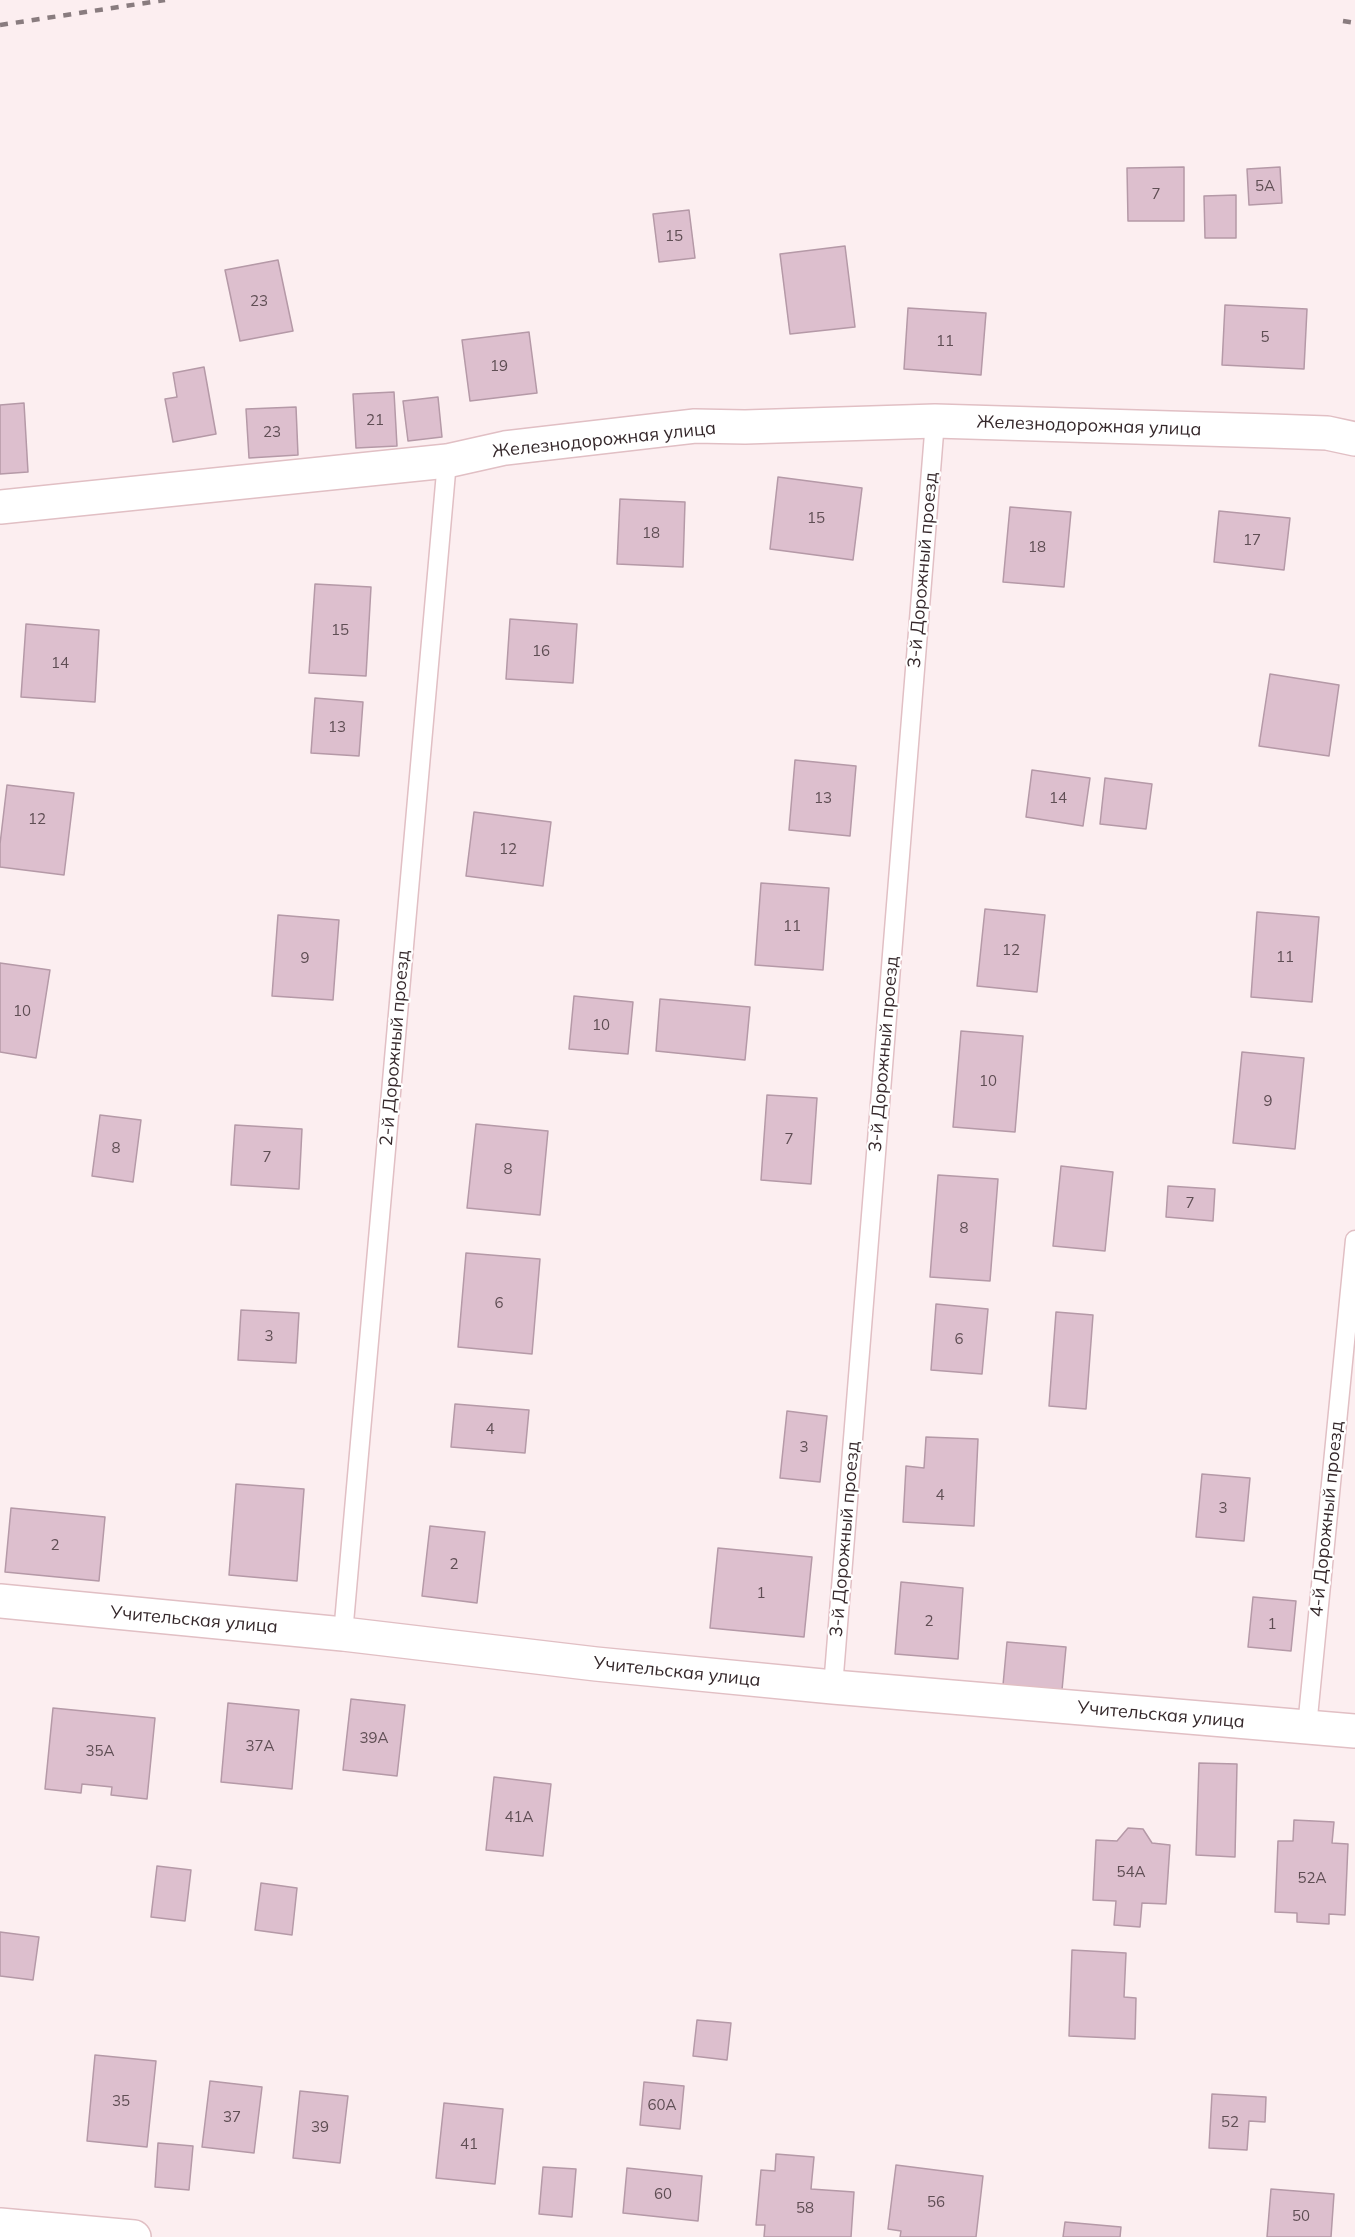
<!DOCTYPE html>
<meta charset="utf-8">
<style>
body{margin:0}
canvas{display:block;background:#fceef0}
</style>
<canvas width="1355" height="2237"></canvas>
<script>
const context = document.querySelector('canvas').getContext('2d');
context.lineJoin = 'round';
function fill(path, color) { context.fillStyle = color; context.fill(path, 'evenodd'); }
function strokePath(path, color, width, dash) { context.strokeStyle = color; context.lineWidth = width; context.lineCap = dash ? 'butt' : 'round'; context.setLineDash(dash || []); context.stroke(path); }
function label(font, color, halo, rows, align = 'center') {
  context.font = font + ' Mulish,sans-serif'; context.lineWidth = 4.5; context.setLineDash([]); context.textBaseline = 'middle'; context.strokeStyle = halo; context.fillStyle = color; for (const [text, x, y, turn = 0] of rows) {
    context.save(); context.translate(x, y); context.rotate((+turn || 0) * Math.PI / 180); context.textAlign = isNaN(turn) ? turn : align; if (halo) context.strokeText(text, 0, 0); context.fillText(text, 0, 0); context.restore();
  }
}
const building = new Path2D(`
 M1184,167V221H1128L1127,168Z
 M1280,167L1282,203L1249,205L1247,169Z
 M1236,195V238H1205L1204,196Z
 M689,210L695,258L659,262L653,214Z
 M845,246L855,327L790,334L780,254Z
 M278,260L293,331L240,341L225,270Z
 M1225,305L1307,309L1304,369L1222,365Z
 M908,308L986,313L981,375L904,369Z
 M529,332L537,393L470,401L462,340Z
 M204,367L216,434L173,442L165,399L177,397L173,373Z
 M394,392L397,446L356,448L353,394Z
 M438,397L442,437L408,441L403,401Z
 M24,403L28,472L0,474V405Z
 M296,407L298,455L249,458L246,409Z
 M778,477L862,488L853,560L770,549Z
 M620,499L685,502L683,567L617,564Z
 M1010,507L1071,512L1064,587L1003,582Z
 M1219,511L1290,518L1284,570L1214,562Z
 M315,584L371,587L366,676L309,673Z
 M510,619L577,624L573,683L506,679Z
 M26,624L99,630L95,702L21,697Z
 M1270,674L1339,685L1329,756L1259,746Z
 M315,698L363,702L359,756L311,753Z
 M795,760L856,766L850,836L789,830Z
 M1032,770L1090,778L1083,826L1026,817Z
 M1105,778L1152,784L1146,829L1100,824Z
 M7,785L74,793L64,875L0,867V844Z
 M474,812L551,822L543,886L466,876Z
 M761,883L829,888L823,970L755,965Z
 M985,909L1045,915L1037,992L977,986Z
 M1257,912L1319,917L1312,1002L1251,997Z
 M278,915L339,920L333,1000L272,996Z
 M0,963L50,970L36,1058L0,1052Z
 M574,996L633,1002L628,1054L569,1049Z
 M660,999L750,1007L745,1060L656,1051Z
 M961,1031L1023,1036L1015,1132L953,1127Z
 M1242,1052L1304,1058L1295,1149L1233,1143Z
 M767,1095L817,1098L811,1184L761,1180Z
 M100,1115L141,1120L133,1182L92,1176Z
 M476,1124L548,1131L540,1215L467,1208Z
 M235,1125L302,1129L299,1189L231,1185Z
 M1061,1166L1113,1172L1105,1251L1053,1246Z
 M938,1175L998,1179L990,1281L930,1277Z
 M1168,1186L1215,1189L1213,1221L1166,1217Z
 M466,1253L540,1259L532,1354L458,1347Z
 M936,1304L988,1309L982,1374L931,1370Z
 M241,1310L299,1313L296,1363L238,1360Z
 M1056,1312L1093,1315L1086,1409L1049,1406Z
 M455,1404L529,1410L525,1453L451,1447Z
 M787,1411L827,1416L820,1482L780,1478Z
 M926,1437L978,1439L974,1526L903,1522L906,1466L924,1468Z
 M1202,1474L1250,1478L1244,1541L1196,1537Z
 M236,1484L304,1489L297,1581L229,1575Z
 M11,1508L105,1517L99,1581L5,1572Z
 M430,1526L485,1532L477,1603L422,1596Z
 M718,1548L812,1557L804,1637L710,1628Z
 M901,1582L963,1588L958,1659L895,1654Z
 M1253,1597L1296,1601L1291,1651L1248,1647Z
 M1007,1642L1066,1647L1062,1690L1003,1685Z
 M351,1699L405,1705L397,1776L343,1770Z
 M228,1703L299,1710L292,1789L221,1782Z
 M53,1708L155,1718L147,1799L111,1795L112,1787L82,1784L81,1793L45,1789Z
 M1199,1763L1237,1764L1235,1857L1196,1855Z
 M494,1777L551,1784L543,1856L486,1850Z
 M1294,1820L1334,1822L1332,1843L1348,1844L1345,1915L1329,1914V1924L1297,1922V1913L1275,1912L1278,1841H1293Z
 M1128,1828L1143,1829L1152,1843L1170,1845L1166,1904L1142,1903L1140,1927L1114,1925L1116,1901L1093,1900L1096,1840L1117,1841Z
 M157,1866L191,1870L185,1921L151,1917Z
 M261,1883L297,1888L292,1935L255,1930Z
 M0,1932L39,1937L33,1980L0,1976Z
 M1072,1950L1126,1953L1124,1997L1136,1998L1135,2039L1069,2036Z
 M697,2020L731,2023L727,2060L693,2056Z
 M95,2055L156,2061L147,2147L87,2141Z
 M210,2081L262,2087L254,2153L202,2147Z
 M644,2082L684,2086L680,2129L640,2125Z
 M300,2091L348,2096L340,2163L293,2158Z
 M1212,2094L1266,2097L1265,2122L1249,2121L1247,2150L1209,2148Z
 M444,2103L503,2109L495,2184L436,2178Z
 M158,2143L193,2146L189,2190L155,2187Z
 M776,2154L814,2157L811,2189L854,2192L851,2237H764L765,2225H756L761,2170L775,2171Z
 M896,2165L983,2176L976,2237H900L901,2231L888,2229Z
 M543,2167L576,2169L572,2217L539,2214Z
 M627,2168L702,2176L698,2221L623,2213Z
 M1271,2189L1334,2194L1331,2237H1267Z
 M1065,2222L1121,2227L1120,2237H1063Z`);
fill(building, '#ddbfce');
strokePath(building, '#b599a7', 1.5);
const service = new Path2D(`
 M343,1634L447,461
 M833,1687L935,421
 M1307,1727L1355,1240`);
const minor = new Path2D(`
 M0,507L447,461L505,448L695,426L745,427L935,421L1271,431L1327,433L1355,439
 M0,1601L343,1634L596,1664L833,1687L1355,1731`);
const tertiary = new Path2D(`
 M0,2225L134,2237`);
strokePath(service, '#e1bfc4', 21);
strokePath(minor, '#e1bfc4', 36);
strokePath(tertiary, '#e1bfc4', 36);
strokePath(service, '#fff', 18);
strokePath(minor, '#fff', 33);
strokePath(tertiary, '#fff', 33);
strokePath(new Path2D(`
 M1343,21L1355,23
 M0,25L165,0`), '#897c7f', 4.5, [8, 8]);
label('15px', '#5f4e54', null, [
 ["5А",1265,186],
 ["7",1156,194],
 ["15",674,236],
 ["23",259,301],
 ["5",1265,337],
 ["11",945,341],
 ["19",499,366],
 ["21",375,420],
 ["23",272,432],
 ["15",816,518],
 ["18",651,533],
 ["17",1252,540],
 ["18",1037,547],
 ["15",340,630],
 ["16",541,651],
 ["14",60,663],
 ["13",337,727],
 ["13",823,798],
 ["14",1058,798],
 ["12",37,819],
 ["12",508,849],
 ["11",792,926],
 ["12",1011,950],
 ["11",1285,957],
 ["9",305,958],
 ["10",22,1011],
 ["10",601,1025],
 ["10",988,1081],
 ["9",1268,1101],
 ["7",789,1139],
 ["8",116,1148],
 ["7",267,1157],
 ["8",508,1169],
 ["7",1190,1203],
 ["8",964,1228],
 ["6",499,1303],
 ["3",269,1336],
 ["6",959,1339],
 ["4",490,1429],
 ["3",804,1447],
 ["4",940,1495],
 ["3",1223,1508],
 ["2",55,1545],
 ["2",454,1564],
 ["1",761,1593],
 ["2",929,1621],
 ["1",1272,1624],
 ["39А",374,1738],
 ["37А",260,1746],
 ["35А",100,1751],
 ["41А",519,1817],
 ["54А",1131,1872],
 ["52А",1312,1878],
 ["35",121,2101],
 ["60А",662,2105],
 ["37",232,2117],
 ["52",1230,2122],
 ["39",320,2127],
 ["41",469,2144],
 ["60",663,2194],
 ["56",936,2202],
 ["58",805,2208],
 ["50",1301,2216]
]);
label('18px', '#35282b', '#fff', [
 ["Железнодорожная улица",1089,426,2],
 ["Железнодорожная улица",604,440,-6],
 ["3-й Дорожный проезд",923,570,-85],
 ["2-й Дорожный проезд",395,1048,-85],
 ["3-й Дорожный проезд",884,1054,-85],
 ["4-й Дорожный проезд",1327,1519,-84],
 ["3-й Дорожный проезд",845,1539,-85],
 ["Учительская улица",194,1620,5],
 ["Учительская улица",677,1672,6],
 ["Учительская улица",1161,1715,5]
]);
</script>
